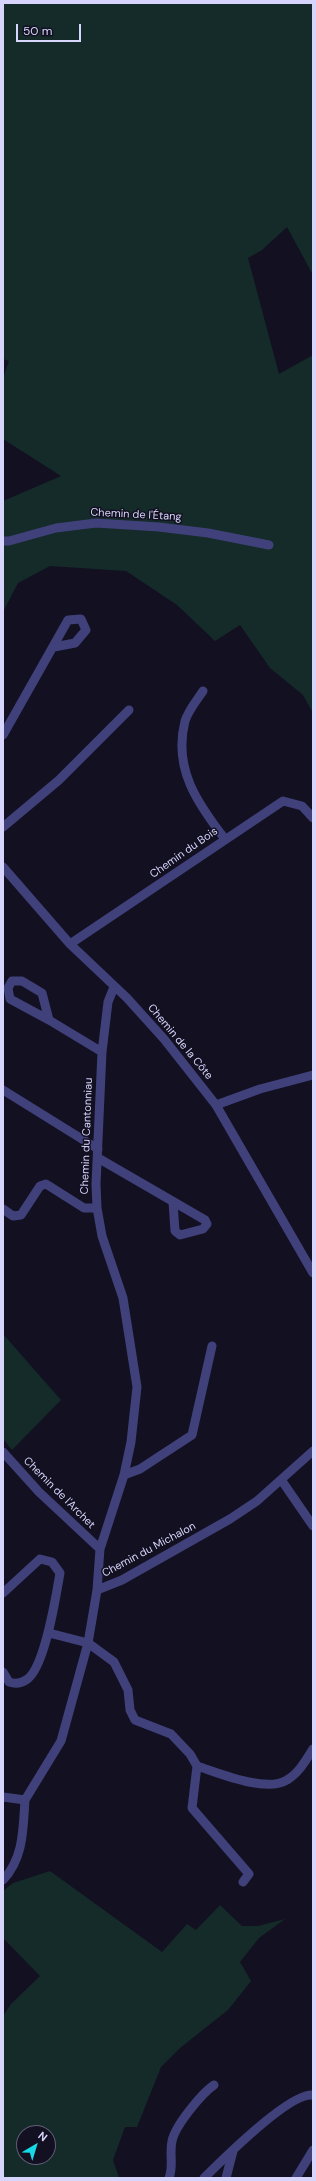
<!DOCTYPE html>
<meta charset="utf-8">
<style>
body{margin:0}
#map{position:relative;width:316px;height:2181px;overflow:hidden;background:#121021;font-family:"DM Sans",sans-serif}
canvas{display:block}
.frame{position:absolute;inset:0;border:4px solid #d7d5fb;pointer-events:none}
.north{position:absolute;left:16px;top:2125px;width:40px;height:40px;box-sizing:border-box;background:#121021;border:1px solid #615f78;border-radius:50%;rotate:38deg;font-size:11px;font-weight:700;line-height:16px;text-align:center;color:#d7d5fb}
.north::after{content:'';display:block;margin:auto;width:14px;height:18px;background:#17d8e4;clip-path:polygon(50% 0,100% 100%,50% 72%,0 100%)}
.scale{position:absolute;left:16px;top:24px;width:65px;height:18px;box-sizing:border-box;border:2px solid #d7d5fb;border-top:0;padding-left:5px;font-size:12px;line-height:14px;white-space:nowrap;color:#d7d5fb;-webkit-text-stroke:3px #121021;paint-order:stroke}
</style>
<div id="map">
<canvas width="316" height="2181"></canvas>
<div class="frame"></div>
<div class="north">N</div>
<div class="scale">50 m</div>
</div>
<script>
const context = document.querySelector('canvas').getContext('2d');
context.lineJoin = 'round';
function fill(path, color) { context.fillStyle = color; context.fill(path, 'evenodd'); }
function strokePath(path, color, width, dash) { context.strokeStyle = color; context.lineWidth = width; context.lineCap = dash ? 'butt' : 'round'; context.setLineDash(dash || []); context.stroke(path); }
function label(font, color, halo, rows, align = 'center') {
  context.font = font + ' "DM Sans",sans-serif'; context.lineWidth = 3; context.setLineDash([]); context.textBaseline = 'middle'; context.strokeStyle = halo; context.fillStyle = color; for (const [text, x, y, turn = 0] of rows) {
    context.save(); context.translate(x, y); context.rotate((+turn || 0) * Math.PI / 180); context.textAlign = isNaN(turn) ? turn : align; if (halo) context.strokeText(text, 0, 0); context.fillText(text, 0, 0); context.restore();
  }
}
fill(new Path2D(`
 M3,3H313V275L287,227L262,250L248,258L279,374L313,355V713L303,695L270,668L240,625L215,641L177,605L126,571L50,566L18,583L3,612V501L61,476L3,439V378L9,361L3,359Z
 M3,1334L61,1400L12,1450L3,1439Z
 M50,1871L162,1952L187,1924L196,1930L220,1905L242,1926H258L285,1919L259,1938L240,1962L251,1981L228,2010L180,2048L161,2067L137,2127H125L113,2160L119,2178H3V2016L11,2004L40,1976L3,1938V1891L13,1883ZM24,2133H48V2157H24Z`), '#142b29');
strokePath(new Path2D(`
 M3,541H9L56,528L96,523L159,527L208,533L269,545
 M203,691C197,700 188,711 185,721C173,768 197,803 225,839
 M3,735L68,620L81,619L86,630L75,643L54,647
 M3,827L59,780L129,710
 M3,867L70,944L127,998L164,1039L216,1105L313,1273
 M70,944L283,801L302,806L313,818
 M49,1020L10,999L8,988L12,981H22L42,993L49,1020L102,1052
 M3,1090L98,1149
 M216,1105L260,1089L313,1075
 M98,1158L205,1220L207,1224L203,1229L180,1235L175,1231L173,1202
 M3,1209L13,1216L21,1215L40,1186L46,1184L84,1208H97
 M3,1452L39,1492L100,1549
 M124,1475L140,1469L192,1435L212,1346
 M282,1481L313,1526
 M97,1590L122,1580L230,1519L257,1501L313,1451
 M3,1593L40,1559L52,1562L60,1573C56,1595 45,1669 26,1680C20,1684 15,1684 9,1682L3,1672
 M49,1633L88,1643L114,1662L128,1690L130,1710L135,1720L171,1734L190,1754L197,1766L192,1808L249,1874L243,1882
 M197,1766C219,1773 266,1793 287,1780C299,1773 306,1760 313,1749
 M3,1797L25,1800
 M25,1800L61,1741L88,1643L97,1590L100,1549L124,1475L131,1442L137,1387L123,1298L102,1236L97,1208L96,1184L102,1052L108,1002L114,987
 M3,1880C24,1858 23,1828 25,1800
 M169,2178C174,2166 169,2154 172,2141C175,2126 201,2094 214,2085
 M204,2178C222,2160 290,2092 313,2095
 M226,2178L233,2151
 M296,2178L313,2150`), '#40407b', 9);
label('11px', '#d7d5fb', '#121021', [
 ["Chemin de l'Étang",136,515,3],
 ["Chemin du Bois",184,853,-35],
 ["Chemin de la Côte",180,1042,50],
 ["Chemin du Cantonniau",87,1136,-88],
 ["Chemin de l'Archet",59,1493,45],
 ["Chemin du Michalon",149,1550,-28]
]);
</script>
